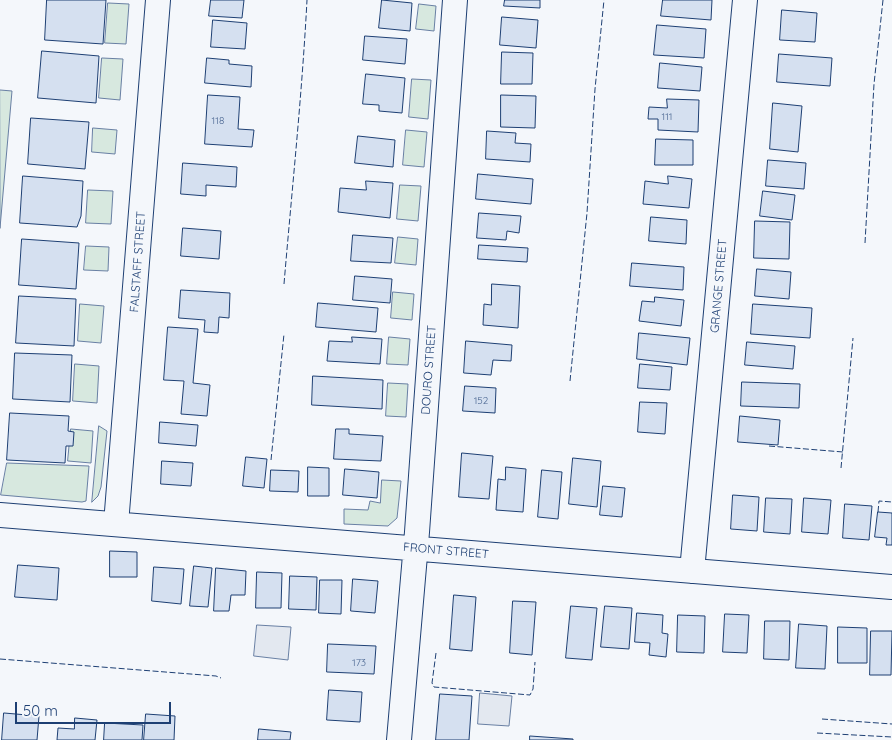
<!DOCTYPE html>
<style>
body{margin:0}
#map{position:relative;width:892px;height:740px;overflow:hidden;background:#f4f7fb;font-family:Quicksand,sans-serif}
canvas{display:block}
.scale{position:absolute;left:15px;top:702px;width:156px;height:22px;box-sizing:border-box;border:2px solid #1d3f73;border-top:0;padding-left:6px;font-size:15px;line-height:18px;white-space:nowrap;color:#1d3f73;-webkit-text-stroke:4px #f4f7fb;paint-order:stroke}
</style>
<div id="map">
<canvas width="892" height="740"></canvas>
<div class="scale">50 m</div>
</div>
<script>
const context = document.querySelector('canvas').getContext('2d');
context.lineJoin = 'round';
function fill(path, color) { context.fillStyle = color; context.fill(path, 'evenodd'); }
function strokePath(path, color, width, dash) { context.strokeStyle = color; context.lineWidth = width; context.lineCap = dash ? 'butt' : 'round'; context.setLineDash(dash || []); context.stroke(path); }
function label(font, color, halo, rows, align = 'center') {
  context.font = font + ' Quicksand,sans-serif'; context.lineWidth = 4; context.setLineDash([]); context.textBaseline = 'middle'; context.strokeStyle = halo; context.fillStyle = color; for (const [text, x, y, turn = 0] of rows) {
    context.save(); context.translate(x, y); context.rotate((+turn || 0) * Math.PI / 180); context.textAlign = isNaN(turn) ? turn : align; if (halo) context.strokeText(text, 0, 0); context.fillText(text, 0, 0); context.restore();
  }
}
const green = new Path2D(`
 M108,3L129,4L126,44L105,43Z
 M419,4L436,6L434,31L416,29Z
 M102,58L123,59L120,100L99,98Z
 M412,79L431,80L428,119L409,117Z
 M0,90L12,91L0,228Z
 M93,128L117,130L115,154L92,152Z
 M406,130L427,132L424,167L403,165Z
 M400,185L421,186L418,221L397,219Z
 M88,190L113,191L111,224L86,223Z
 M398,237L418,239L416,265L395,263Z
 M86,246L109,247L108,271L84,270Z
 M393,292L414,294L412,320L391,318Z
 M80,304L104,306L101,343L78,341Z
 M389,337L410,339L408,365L387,364Z
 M75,364L99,366L97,403L73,401Z
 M388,383L408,384L406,417L386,416Z
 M99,426L107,431L101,487L98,496L92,502Z
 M71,429L93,431L91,463L68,461Z
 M7,463L89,466L86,501L82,502L1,495Z
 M382,480L401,481L397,518L388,526L344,524V509L368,510L370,501L380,503Z`);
fill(green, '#d7e8df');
strokePath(green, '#687fa3', 1);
const parking = new Path2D(`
 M257,625L291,627L288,660L254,656Z
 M480,693L512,696L509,726L478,724Z`);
fill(parking, '#e3e8f0');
strokePath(parking, '#687fa3', 1);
const building = new Path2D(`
 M47,0H106L103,44L45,40Z
 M211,0H244L242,18L209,16Z
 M382,0L412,3L410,31L379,28Z
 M505,0H540V8L504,6Z
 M663,0H712L711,20L661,16Z
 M782,10L817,13L815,42L780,40Z
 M502,17L538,20L536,48L500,45Z
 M213,20L247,23L245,49L211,47Z
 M657,25L706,29L704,58L654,55Z
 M365,36L407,39L405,64L363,60Z
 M42,51L99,56L96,103L38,98Z
 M502,52L533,53L532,84H501Z
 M779,54L832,58L830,86L777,82Z
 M207,58L229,60V64L252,66L251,87L205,83Z
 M660,63L702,67L700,91L658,88Z
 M366,74L405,78L402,113L379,111V105L363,104Z
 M208,95L240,97L238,129L254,130L252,147L205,144Z
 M501,95L536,96L535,128L501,127Z
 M667,99L699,100L698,132L658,130V119H648L649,107L667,108Z
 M773,103L802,106L798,152L770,149Z
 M31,118L89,122L85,169L28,164Z
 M487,131L516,133L515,143L531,144L530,162L486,159Z
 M358,136L395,140L393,167L355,163Z
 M656,139L693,140V165H655Z
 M768,160L806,163L804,189L766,186Z
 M183,163L237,167L236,187L206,185V196L181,194Z
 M478,174L533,179L531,204L476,199Z
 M23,176L83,181L81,216L77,227L20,223Z
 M668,176L692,179L689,208L643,204L645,181L668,184Z
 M366,181L393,183L390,218L338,212L340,188L366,190Z
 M763,191L795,195L792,220L760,216Z
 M479,213L521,216L519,233L507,231L506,240L477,238Z
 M651,217L687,220L686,244L649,241Z
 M755,221L790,222L789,259L754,258Z
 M183,228L221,231L219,259L181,256Z
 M353,235L393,238L391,263L351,261Z
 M22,239L79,243L76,289L19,285Z
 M479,245L528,248L527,262L478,259Z
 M632,263L684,267L683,290L630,286Z
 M757,269L791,272L789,299L755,296Z
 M355,276L392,279L390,303L353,300Z
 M492,284L520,286L518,328L483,325L484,304L491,305Z
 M181,290L230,293L229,318L219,317L218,333L204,332L205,320L179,318Z
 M19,296L76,299L74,346L16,343Z
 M655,297L684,300L681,326L639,321L642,301L654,302Z
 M318,303L378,308L376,332L316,327Z
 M753,304L812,308L810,338L751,334Z
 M168,327L198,329L193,383L210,385L207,416L181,414L184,381L164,380Z
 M639,333L690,338L687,365L637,359Z
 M352,337L382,339L380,364L327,361L329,341L352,342Z
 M466,341L512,345L511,361L493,360L491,375L464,373Z
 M747,342L795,346L793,369L745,365Z
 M15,353L72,355L70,402L13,399Z
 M640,364L672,367L670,390L638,388Z
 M313,376L383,380L382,409L312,405Z
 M742,382L800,384L799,408L741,406Z
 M465,386L496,388L495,413L463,411Z
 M640,402L667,403L665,434L638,432Z
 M10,413L69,416L68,431L74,432L73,446H66L65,463L7,460Z
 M740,416L780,420L778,445L738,442Z
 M160,422L198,425L196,446L159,443Z
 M336,429H349V434L383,436L381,461L334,459Z
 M462,453L493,456L489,499L459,497Z
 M246,457L267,459L264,488L243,486Z
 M573,458L601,461L597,507L569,504Z
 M162,461L193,463L191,486L161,484Z
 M308,467L329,468V496H308Z
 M506,467L526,469L523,512L496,510L498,479L505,480Z
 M345,469L379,472L377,498L343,495Z
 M271,470L299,471L298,492L270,491Z
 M542,470L562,472L558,519L538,517Z
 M603,486L625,488L622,517L600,515Z
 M733,495L759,497L757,531L731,529Z
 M766,498L792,499L790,534L764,532Z
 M804,498L831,500L828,534L802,532Z
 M845,504L872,506L869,540L843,538Z
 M878,512L892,513V545H886L887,538L875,537Z
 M110,551L137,552V577H110Z
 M18,565L59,568L57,600L15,597Z
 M194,566L212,568L208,607L190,606Z
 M154,567L184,569L181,604L152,601Z
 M216,568L246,571L245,595H231L229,611H214Z
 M257,572L282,573L281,608H256Z
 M290,576L317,577L316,610L289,609Z
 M353,579L378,581L375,613L351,611Z
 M320,580H342L341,614L319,613Z
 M454,595L476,597L472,651L450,649Z
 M513,601L536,602L532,655L510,653Z
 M571,606L597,608L592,660L566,658Z
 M605,606L632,608L629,649L601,647Z
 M637,613L663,615L662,633L668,634L666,657L649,655L650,643L635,642Z
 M725,614L749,615L747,653L723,652Z
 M678,615L705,616L704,653L677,652Z
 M765,621H790L789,660L764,659Z
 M799,624L827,626L825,669L796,668Z
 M838,627L867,628V663H838Z
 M871,631H892L891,675H870Z
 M328,644L376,646L374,674L327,672Z
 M329,690L362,692L360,722L327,720Z
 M440,694L472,696L469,740H436Z
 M4,713L39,716L37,740H2Z
 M146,714L175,716L174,740H144Z
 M75,718L97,720L95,740H57L58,728L74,729Z
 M105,723L143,725L142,740H104Z
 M259,729L291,732L290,740H258Z
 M530,736L573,739V740H530Z`);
fill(building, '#d5e0f0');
strokePath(building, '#1d3f73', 1);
const minor = new Path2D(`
 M0,515L892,587
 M116,524L158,0
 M692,571L745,0
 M399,740L417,532L455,0`);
strokePath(minor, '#1d3f73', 26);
strokePath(minor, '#f4f7fb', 24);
strokePath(new Path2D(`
 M865,243L874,84L883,0
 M284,284C292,189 302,95 307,0
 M570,381L587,213L595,89L604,0
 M769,446L843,452
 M271,460L284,334
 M841,468L853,338
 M878,512L879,501L892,502
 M436,653L432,683L434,687L530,695L533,689L535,662
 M0,659L216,676L221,678
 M822,719L892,724
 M817,733L892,737`), '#1d3f73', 1, [6, 2.5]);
label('10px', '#4b6792', null, [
 ["111",667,117],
 ["118",218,121],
 ["152",481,401],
 ["173",359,663]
]);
label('12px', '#1d3f73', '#f4f7fb', [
 ["FALSTAFF STREET",138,262,-86],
 ["GRANGE STREET",719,286,-85],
 ["DOURO STREET",429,370,-86],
 ["FRONT STREET",446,551,5]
]);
</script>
